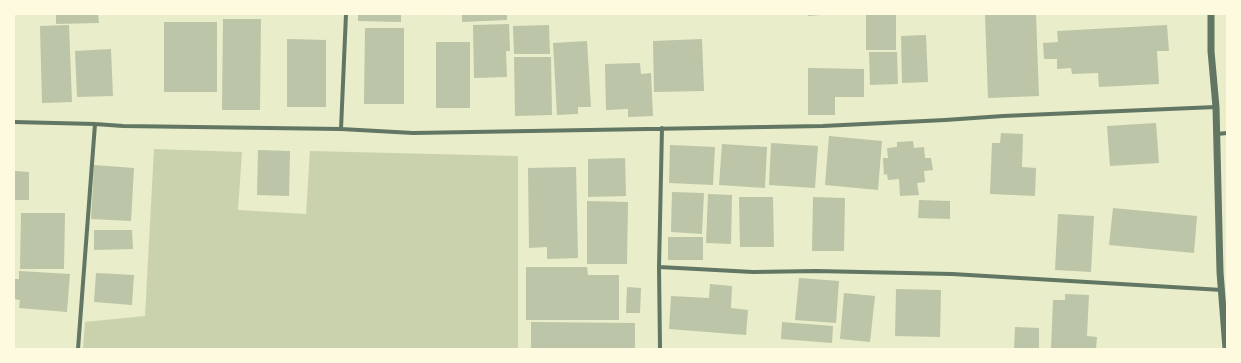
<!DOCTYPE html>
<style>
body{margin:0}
#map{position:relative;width:1241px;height:363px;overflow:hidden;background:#e9edc9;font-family:Literata,serif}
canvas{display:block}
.frame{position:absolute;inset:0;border:15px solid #fefae0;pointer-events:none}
</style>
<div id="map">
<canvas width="1241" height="363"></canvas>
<div class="frame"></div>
</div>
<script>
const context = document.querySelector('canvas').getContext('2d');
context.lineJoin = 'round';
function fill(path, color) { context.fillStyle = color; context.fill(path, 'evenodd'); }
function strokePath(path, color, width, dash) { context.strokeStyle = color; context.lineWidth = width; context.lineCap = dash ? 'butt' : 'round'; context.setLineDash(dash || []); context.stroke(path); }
fill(new Path2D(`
 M154,149L242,152L238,210L306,214L310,151L518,156V349H83L85,322L145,316Z`), '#cad2ad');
fill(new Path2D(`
 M56,14H98L99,23L56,24Z
 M358,14H401V22L358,21Z
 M462,14H507V20L462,22Z
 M808,14H821V15L808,16Z
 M866,14H896V50H866Z
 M1036,14L1039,96L988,98L985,15Z
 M223,19H261L260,110H222Z
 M164,22H217V92H164Z
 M509,24L510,51H506L507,77L474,78L473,25Z
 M69,25L72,102L42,103L40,26Z
 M549,25L550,54H514L513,26Z
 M1167,25L1169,51H1157L1159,84L1099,87L1098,73L1072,74L1071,68L1057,69V59H1044L1043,43L1058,42L1057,31Z
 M365,28H404V104H364Z
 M926,35L928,82L902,83L901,36Z
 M287,39L326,40V107H287Z
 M702,39L704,91L654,92L653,41Z
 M587,41L591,107H578V114L557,115L553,43Z
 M436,42H470V108H436Z
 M111,49L113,96L77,97L75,51Z
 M869,52H897L898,84L870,85Z
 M514,57H551L552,115L515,116Z
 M640,63L641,74L651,73L653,116L628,117V109L606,110L605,64Z
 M808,68L864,69V97H835V115H808Z
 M1156,123L1159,163L1110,166L1107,126Z
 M1001,133L1023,134L1022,167L1036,168L1035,196L990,194L992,143H1000Z
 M829,136L882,141L878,190L825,185Z
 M913,141L914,148L924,147L925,158H931L933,170L924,171L925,182L917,183L919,195L900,196L899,179L888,180L887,174L884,175L883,158H888L887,148L897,147V142Z
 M771,143L818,146L815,188L769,185Z
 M722,144L767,147L765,188L719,185Z
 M670,145L715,147L713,185L669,183Z
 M258,150L290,151L289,196L257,195Z
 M625,158L626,196L588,197V159Z
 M94,165L134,168L131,221L91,219Z
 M576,167L578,258L547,259V247L529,248L528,168Z
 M15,171L29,172V200H15Z
 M672,192L704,193L702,234L671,232Z
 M708,194L732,195L731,244L706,243Z
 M739,197H773L774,247H740Z
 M813,197L845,198L844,251H812Z
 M919,200L950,201V219L918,218Z
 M587,201L628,202L627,264H587Z
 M1113,208L1197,216L1194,253L1109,245Z
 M21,213H65L64,269H20Z
 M1058,214L1094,216L1091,272L1055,270Z
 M94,230H132L133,249L94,250Z
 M668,237H703V260H668Z
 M526,267H587L588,275H619V320H526Z
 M19,271L70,274L67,312L19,308L20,300L14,299V279H19Z
 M96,273L134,275L132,305L94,302Z
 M799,278L839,281L836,323L795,320Z
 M710,284L732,286L731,308L748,310L746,335L669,329L671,296L709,298Z
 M627,287L641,288L640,313H626Z
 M896,289L941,290L940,337L895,336Z
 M844,293L875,296L870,342L840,339Z
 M1065,294L1089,295L1087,336L1097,337L1096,349H1051L1053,300H1065Z
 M531,322L635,323V349H531Z
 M782,322L833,326L832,343L781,339Z
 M1015,327L1039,328V349H1014Z`), '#bcc5a7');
strokePath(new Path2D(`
 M14,122L95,124L123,126L341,129L413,133L823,126L945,120L1003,116L1216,107
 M341,129L346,14
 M1217,134L1227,133
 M659,267L753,272L816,271L952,274L1222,290
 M78,349L95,124
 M660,349L659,267L662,128`), '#617663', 4);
strokePath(new Path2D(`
 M1211,14V51L1216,107L1220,272L1226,349`), '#617663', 7);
</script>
